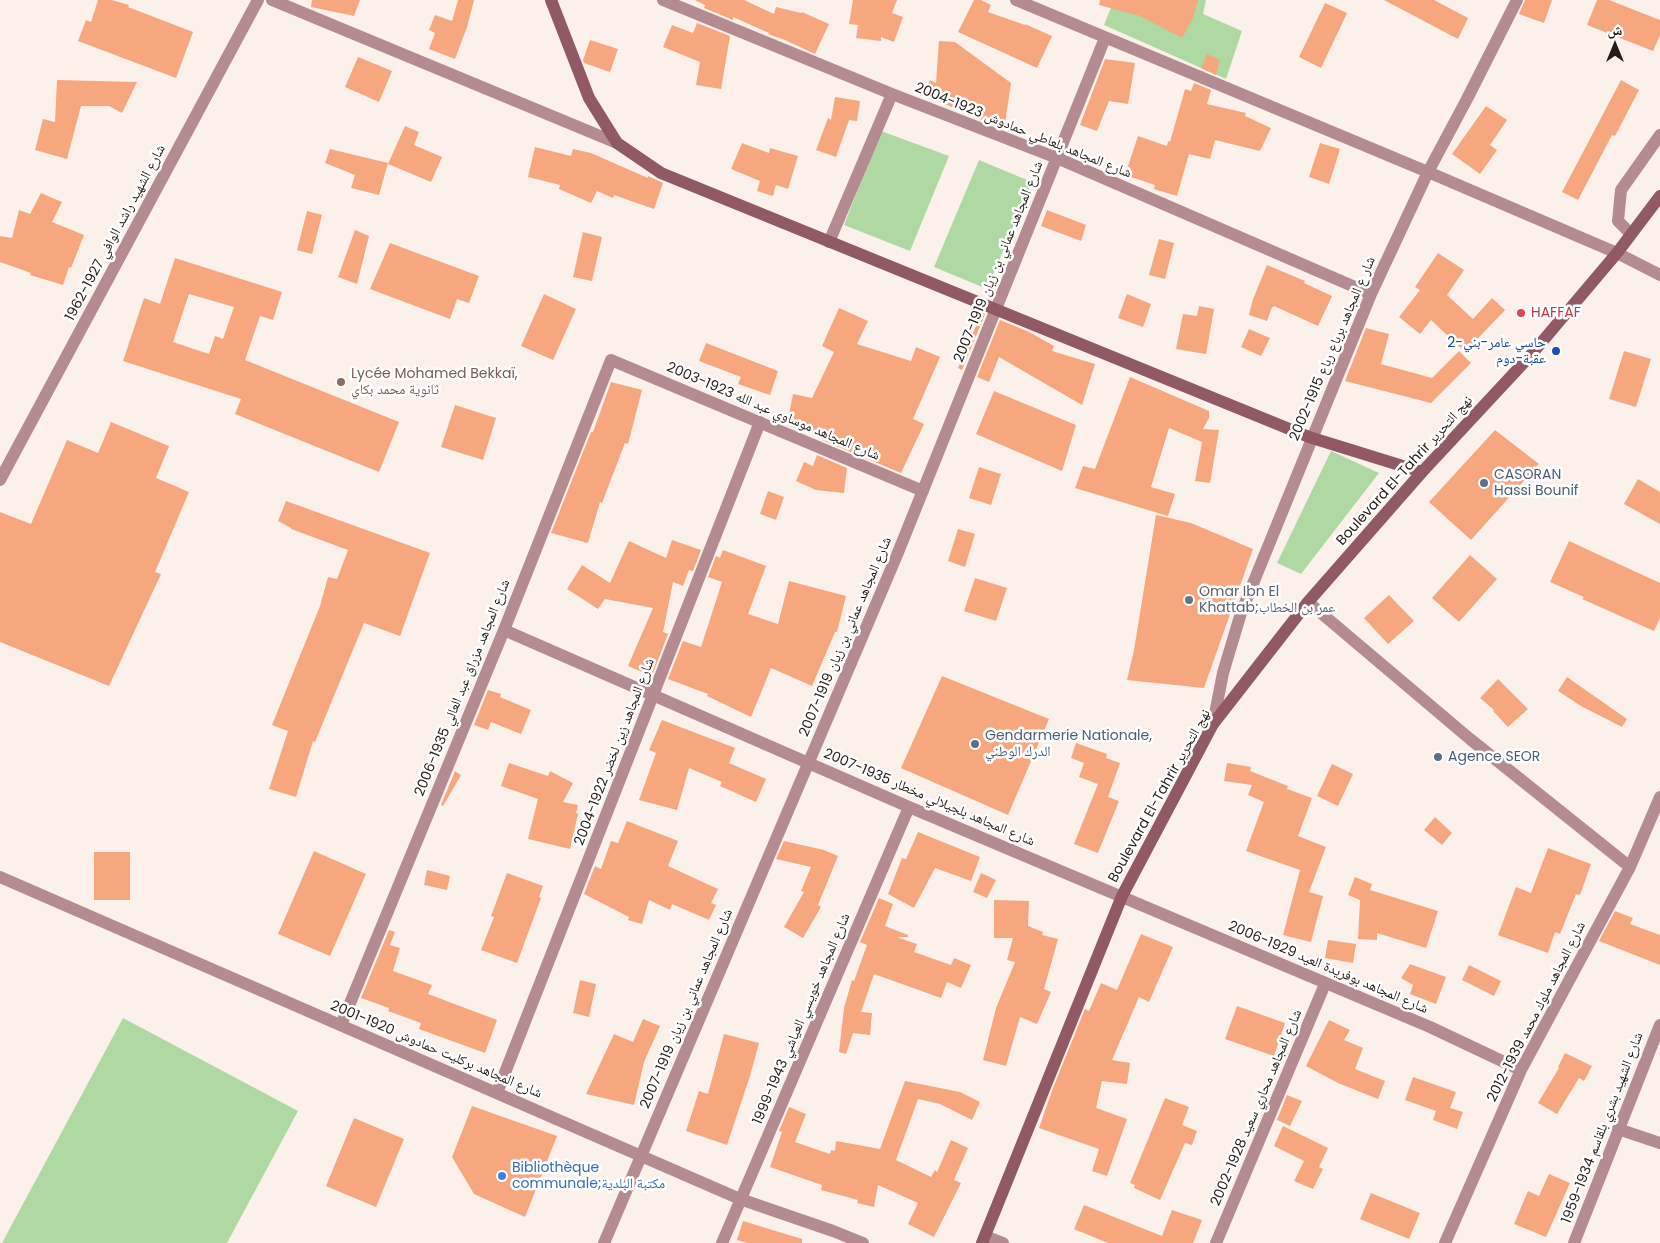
<!DOCTYPE html>
<meta charset="utf-8">
<style>
body{margin:0}
#map{position:relative;width:1660px;height:1243px;overflow:hidden;background:#fcf1ea;font-family:Poppins,"Noto Naskh Arabic",sans-serif}
canvas{display:block}
.north{position:absolute;left:1590px;top:20px;width:50px;height:50px;-webkit-text-stroke:4px #fff;paint-order:stroke;rotate:0deg;font-size:14px;font-weight:700;line-height:20px;text-align:center;color:#261c16}
.north::after{content:'';display:block;margin:auto;width:18px;height:22px;background:#261c16;clip-path:polygon(50% 0,100% 100%,50% 72%,0 100%)}
</style>
<div id="map">
<canvas width="1660" height="1243"></canvas>
<div class="north">ش</div>
</div>
<script>
const context = document.querySelector('canvas').getContext('2d');
context.lineJoin = 'round';
function fill(path, color) { context.fillStyle = color; context.fill(path, 'evenodd'); }
function strokePath(path, color, width, dash) { context.strokeStyle = color; context.lineWidth = width; context.lineCap = dash ? 'butt' : 'round'; context.setLineDash(dash || []); context.stroke(path); }
function label(font, color, halo, rows, align = 'center') {
  context.font = font + ' Poppins,"Noto Naskh Arabic",sans-serif'; context.lineWidth = 5; context.setLineDash([]); context.textBaseline = 'middle'; context.strokeStyle = halo; context.fillStyle = color; for (const [text, x, y, turn = 0] of rows) {
    context.save(); context.translate(x, y); context.rotate((+turn || 0) * Math.PI / 180); context.textAlign = isNaN(turn) ? turn : align; if (halo) context.strokeText(text, 0, 0); context.fillText(text, 0, 0); context.restore();
  }
}
fill(new Path2D(`
 M1114,0H1206L1203,14L1242,31L1226,79L1104,25Z
 M881,131L949,156L910,251L844,225Z
 M979,160L1032,182L987,289L934,267Z
 M1331,451L1379,473L1301,574L1277,563Z
 M123,1018L298,1111L227,1243H2Z`), '#afd9a3');
fill(new Path2D(`
 M98,0H112L129,5L128,7L193,32L176,78L78,41L86,20L91,22Z
 M312,0H360L354,16L311,7Z
 M458,0H474L467,27L455,59L429,49L435,33L429,30L435,15L452,21Z
 M695,0H744L774,14L776,7L801,13L802,12L829,24L815,54L785,40L768,34L769,33L733,17V20L704,8L705,5Z
 M853,0H897L892,13L903,17L894,42L881,37V41L856,38L858,25L849,24Z
 M974,0H981L991,5L988,12L1025,25V24L1052,36L1037,68L958,32Z
 M1100,0H1198L1193,18L1182,38L1140,16L1099,5Z
 M1384,0H1434L1468,18L1458,39Z
 M1525,0H1552L1544,23L1519,14Z
 M1597,0H1609L1660,20V35L1653,51L1587,25Z
 M1325,3L1347,13L1321,68L1299,57Z
 M697,23L730,36L721,89L696,85L700,62L663,47L672,25L693,33Z
 M590,40L618,49L610,72L584,63L583,60Z
 M939,41L955,42L1011,83L1005,123L978,119L924,94L930,80L936,83Z
 M1207,54L1220,60L1216,75L1201,68Z
 M358,57L392,71L379,102L345,87Z
 M1105,59L1135,63L1128,104L1109,101L1097,131L1080,125Z
 M57,80L137,82L122,113L109,106H81L67,159L35,150L43,119L55,122Z
 M1621,80L1639,90L1615,136L1612,135L1578,200L1562,192Z
 M1194,83L1211,90L1207,104L1246,113L1245,116L1271,128L1260,151L1215,140L1210,159L1189,154L1177,196L1154,189L1155,185L1125,175L1138,136L1167,146L1168,141L1170,142L1185,89L1191,91Z
 M835,97L860,101L857,121L849,120L836,157L816,150L828,118L831,120Z
 M1486,106L1507,120L1490,145L1497,150L1480,174L1452,154Z
 M405,126L419,132L414,145L442,157L431,182L388,164Z
 M742,143L769,153L770,148L798,156L788,189L776,185L773,196L757,191L760,181L731,169Z
 M1320,143L1340,149L1329,184L1309,177Z
 M535,147L571,156L573,149L591,153L648,178V176L663,183L654,209L614,195L613,198L597,191L591,203L559,189L560,185L528,177Z
 M330,149L388,163L379,195L351,188L355,175L325,163Z
 M41,193L62,202L52,222L84,235L71,268L69,267L63,285L30,275L31,273L0,262V236L12,238L19,210L30,214Z
 M1047,210L1086,225L1081,241L1041,226Z
 M307,211L322,215L312,254L297,250Z
 M355,230L369,236L357,284L338,277Z
 M583,232L602,237L592,281L573,277Z
 M1159,239L1174,243L1165,279L1149,275Z
 M390,243L479,276L469,303L457,299L450,319L370,289Z
 M1438,253L1464,270L1447,295L1473,319L1492,298L1505,310L1465,352L1431,320L1420,334L1399,317L1420,290L1415,287Z
 M175,258L282,292L273,320L260,316L245,360L399,422L379,472L235,414L241,399L123,361L144,298L160,304ZM189,294L234,307L223,339L215,336L209,354L173,342Z
 M1267,265L1305,281L1304,283L1332,296L1318,326L1274,306L1273,307H1272L1267,321L1249,315L1253,299Z
 M544,294L576,309L553,360L521,346Z
 M1127,294L1151,304L1143,327L1118,318Z
 M1199,306L1214,309L1206,354L1176,349L1183,314L1197,316Z
 M839,308L868,321L857,344L911,361L916,347L940,357L913,419L924,424L901,473L822,440L823,434L795,428L787,425L793,394L812,398L834,352L822,346Z
 M982,312L985,314L962,370L958,368Z
 M1000,320L1029,332L1054,346L1052,351L1095,364L1082,405L999,357L989,382L977,377Z
 M1366,328L1389,334L1381,364L1432,378L1459,351L1471,363L1431,403L1345,381Z
 M1249,329L1270,338L1261,356L1241,347Z
 M706,343L778,371L770,395L738,384L741,377L699,361Z
 M1624,351L1651,359L1636,407L1609,399Z
 M1130,377L1209,411V418L1203,429L1219,430L1210,483L1195,481L1202,442L1169,428L1151,487L1175,494L1168,516L1075,488L1083,466L1095,469Z
 M611,382L642,390L628,444L625,443L602,503L600,502L588,543L551,533L591,432H593Z
 M994,391L1076,425L1062,471L976,434Z
 M455,405L496,418L483,460L441,447Z
 M111,422L169,446L156,478L189,492L155,572L161,574L109,686L0,642V512L31,524L67,440L98,453Z
 M1495,430L1539,464L1471,540L1429,502Z
 M817,455L847,468L844,493L816,490L796,481L804,462L813,466Z
 M979,467L1001,474L991,505L969,498Z
 M1638,479L1660,492V524L1624,504Z
 M768,491L784,497L776,520L760,514Z
 M286,501L430,553L400,636L364,623L315,742L313,741L296,797L269,789L288,731L272,725L320,606L328,577L337,579L348,550L291,529V528L278,521Z
 M1156,515L1191,523L1253,549L1204,688L1127,680L1134,650Z
 M958,529L975,534L965,567L948,561Z
 M672,540L701,550L693,571L689,570L683,586L673,582L663,632L668,634L653,673L650,672L649,675L628,666L653,608L605,599L598,609L567,589L582,565L610,583L629,541L666,558Z
 M1569,541L1660,583V618L1654,631L1582,599L1584,597L1550,582Z
 M723,550L766,566L748,614L778,624L789,581L846,596L837,632H835L812,686L771,668L751,717L707,696L708,694L668,679L683,641L701,647L722,582L708,577L716,556L720,558Z
 M1470,555L1497,579L1459,622L1432,598Z
 M975,578L1007,588L996,621L964,611Z
 M1389,595L1414,621L1388,644L1364,618Z
 M942,676L1049,719L1008,815L901,768Z
 M1567,677L1627,719L1622,727L1581,706L1558,691Z
 M1498,679L1528,709L1508,727L1493,711L1494,710L1480,698Z
 M488,690L501,694L500,697L531,710L521,734L491,722L488,730L474,725Z
 M662,720L735,748L729,763L766,779L756,802L720,786L722,782L689,768L677,810L639,800L656,753L649,750Z
 M1076,743L1107,754L1106,758L1120,763L1108,797L1119,801L1098,853L1074,844L1098,784L1079,777L1084,763L1071,758Z
 M509,763L548,776L550,771L573,783L563,802L578,805L576,813L578,814L570,849L528,839L538,799L501,786Z
 M1227,763L1251,767L1250,771L1288,786L1287,789L1312,798L1298,836L1326,847L1309,892L1323,896L1311,942L1283,935L1300,870L1246,851L1264,802L1248,795L1252,785L1224,781Z
 M1332,764L1353,774L1338,806L1317,796Z
 M455,771L461,775L443,806L441,805Z
 M1435,817L1452,833L1442,845L1424,830Z
 M627,821L678,841L668,866L718,889L711,903L716,905L709,920L672,904L670,910L649,900L642,924L628,920L629,917L584,894L595,866L601,869L611,841L618,843Z
 M918,832L980,857L971,881L935,868L914,908L888,894L902,858L906,859Z
 M784,841L824,850L838,856L818,905L821,907L803,938L784,927L804,892L801,891L811,867L776,859Z
 M1548,848L1591,864L1580,895L1576,894L1560,934L1555,932L1548,953L1498,935L1516,887L1531,893Z
 M314,851L366,874L330,956L278,934Z
 M94,852H130V900H94Z
 M427,870L450,876L447,890L424,885Z
 M507,873L543,886L539,897L541,898L517,963L481,950L494,917L491,916Z
 M981,873L996,880L987,898L973,892Z
 M1355,877L1372,884L1370,890L1438,911L1426,948L1377,933V940L1358,939L1360,900L1348,895Z
 M879,898L893,904L885,926L908,935V937H896L917,944L914,952L951,965L954,958L971,965L961,988L947,982L941,998L874,974L861,1012L872,1013L870,1035L853,1033L846,1054L839,1052L844,1008L852,980L854,981L867,945L860,942Z
 M994,900L1029,901L1028,926L1043,932L1042,935L1058,939L1044,989L1051,992L1037,1024L1020,1017L1006,1066L983,1060L996,1008L1015,962L1007,960L1013,938H994Z
 M1615,911L1633,918L1630,924L1660,935V965L1599,941Z
 M389,930L395,932L390,945L400,948L393,971L432,985L428,994L497,1020L485,1053L419,1029L421,1023L388,1011L389,1008L361,998Z
 M1141,934L1173,947L1149,1002L1139,997L1112,1060L1130,1063L1127,1084L1102,1081L1096,1108L1127,1119L1107,1176L1092,1171L1099,1149L1039,1128L1053,1088L1085,1009L1089,1011L1101,983L1117,990Z
 M1328,940L1356,944L1353,963L1325,958Z
 M1410,964L1446,977L1436,1004L1410,994L1413,985L1401,978Z
 M1469,965L1501,981L1494,996L1462,980Z
 M580,980L596,984L589,1017L573,1013Z
 M1237,1006L1285,1023L1274,1056L1225,1039Z
 M643,1019L660,1026L644,1062L634,1105L586,1094L614,1034L633,1042Z
 M1329,1020L1350,1030L1344,1040L1363,1048L1355,1069L1385,1081L1378,1099L1338,1083L1306,1066Z
 M724,1034L759,1043L750,1076L727,1145L686,1131L699,1091L708,1094Z
 M1565,1053L1592,1066L1584,1081L1579,1078L1557,1114L1538,1103L1559,1068L1558,1067Z
 M1413,1077L1456,1092L1450,1108L1463,1112L1457,1129L1433,1120L1436,1111L1405,1100Z
 M905,1081L960,1092L980,1102L972,1120L940,1104L918,1099L896,1160L931,1177L935,1170L937,1172L951,1140L968,1148L954,1180L961,1183L934,1237L908,1224L918,1203L878,1185L874,1207L857,1203L858,1200L821,1190L822,1185L770,1167L782,1132L779,1131L789,1107L806,1114L795,1142L830,1154L831,1150L835,1151L836,1141L880,1149Z
 M1287,1095L1302,1101L1290,1126L1277,1120Z
 M1165,1098L1189,1107L1182,1125L1197,1131L1192,1145L1185,1143L1160,1200L1134,1188L1135,1185L1130,1183Z
 M472,1106L557,1136L525,1217L474,1194L452,1157Z
 M354,1118L404,1139L376,1207L326,1186Z
 M1283,1126L1328,1148L1319,1167L1323,1169L1313,1189L1294,1181L1304,1161L1274,1146Z
 M1549,1174L1570,1183L1546,1237L1514,1224L1528,1191L1539,1196Z
 M1371,1193L1420,1213L1409,1239L1360,1219Z
 M1084,1205L1162,1236L1172,1210L1202,1220L1193,1243H1108L1074,1229Z
 M743,1221L802,1239V1243H747L737,1240Z`), '#f6a77e');
strokePath(new Path2D(`
 M272,0L617,143
 M663,0L892,94L1057,158L1371,294
 M1016,0L1428,172L1617,253L1660,275
 M1631,234L1618,221L1621,190L1660,135
 M829,242L892,94
 M0,480L258,0
 M1308,602L1470,739L1630,867
 M504,630L909,807L1430,1027L1521,1070
 M1213,724L1223,673L1241,613L1371,294L1428,172L1467,99L1517,0
 M341,1025L504,630L611,360L923,491
 M497,1093L760,422
 M1618,1129L1660,1143
 M985,1236L1003,1243
 M604,1243L897,555L1105,38
 M722,1243L909,807
 M1216,1243L1325,984
 M1445,1243L1521,1070L1630,867L1660,797
 M1574,1243L1660,1025`), '#b38b91', 12);
strokePath(new Path2D(`
 M0,877L740,1199L833,1231L863,1243`), '#b38b91', 12);
strokePath(new Path2D(`
 M551,0L589,98L617,143L661,173L1309,437L1422,472
 M982,1243L1122,896L1213,724L1308,602L1422,472L1530,356L1617,253L1660,196`), '#905963', 12);
for (const [x, y, r, color] of [
 [1521,313,5,"#e0444e"],
 [1556,351,5,"#1a4fb4"],
 [341,382,5,"#8d6e63"],
 [1484,483,5,"#5c6f8a"],
 [1189,600,5,"#6b7280"],
 [975,744,5,"#5c6f8a"],
 [1438,757,5,"#5c6f8a"],
 [502,1176,5,"#3f7fe0"]
]) { const dot = new Path2D(); dot.arc(x, y, r, 0, 2 * Math.PI); context.fillStyle = color; context.fill(dot); strokePath(dot, '#fff', 2); }
label('14px', '#261c16', '#fff', [
 ["شارع المجاهد بلعاطي حمادوش 1923-2004",1023,131,22],
 ["شارع الشهيد راشد الوافي 1927-1962",116,233,-62],
 ["شارع المجاهد عماني بن زيان 1919-2007",999,262,-68],
 ["شار ع المجاهد برباع رباع 1915-2002",1333,349,-67],
 ["شارع المجاهد موساوي عبد الله 1923-2003",773,412,23],
 ["Boulevard El-Tahrir نهج التحرير",1405,471,-48],
 ["شارع المجاهد عماني بن زيان 1919-2007",846,637,-67],
 ["شارع المجاهد مزراق عبد العالي 1935-2006",463,688,-68],
 ["شارع المجاهد زين لخضر 1922-2004",615,752,-69],
 ["Boulevard El-Tahrir نهج التحرير",1160,796,-61],
 ["شارع المجاهد بلجيلالي مخطار 1935-2007",929,798,23],
 ["شارع المجاهد بوفريدة العيد 1929-2006",1328,968,23],
 ["شارع المجاهد عماني بن زيان 1919-2007",687,1009,-67],
 ["شارع المجاهد ملوك محمد 1939-2012",1537,1012,-63],
 ["شارع المجاهد خويسي العياشي 1943-1999",802,1019,-67],
 ["شارع المجاهد بركليت حمادوش 1920-2001",436,1050,23],
 ["شارع المجاهد محاري سعيد 1928-2002",1257,1108,-67],
 ["شارع الشهيد بشري بلقاسم 1934-1959",1603,1128,-69]
]);
label('14px', '#be3a42', '#fff', [
 ["HAFFAF",1531,313]
], 'left');
label('14px', '#164399', '#fff', [
 ["2-حاسي عامر-بني",1546,343],
 ["عقبة-دوم",1546,359]
], 'right');
label('14px', '#785e54', '#fff', [
 ["Lycée Mohamed Bekkaï,",351,374],
 ["ثانوية محمد بكاي",351,390]
], 'left');
label('14px', '#4e5e75', '#fff', [
 ["CASORAN",1494,475],
 ["Hassi Bounif",1494,491],
 ["Gendarmerie Nationale,",985,736],
 ["الدرك الوطني",985,752],
 ["Agence SEOR",1448,757]
], 'left');
label('14px', '#5b616d', '#fff', [
 ["Omar Ibn El",1199,592],
 ["Khattab;عمر بن الخطاب",1199,608]
], 'left');
label('14px', '#366cbe', '#fff', [
 ["Bibliothèque",512,1168],
 ["communale;مكتبة البلدية",512,1184]
], 'left');
</script>
